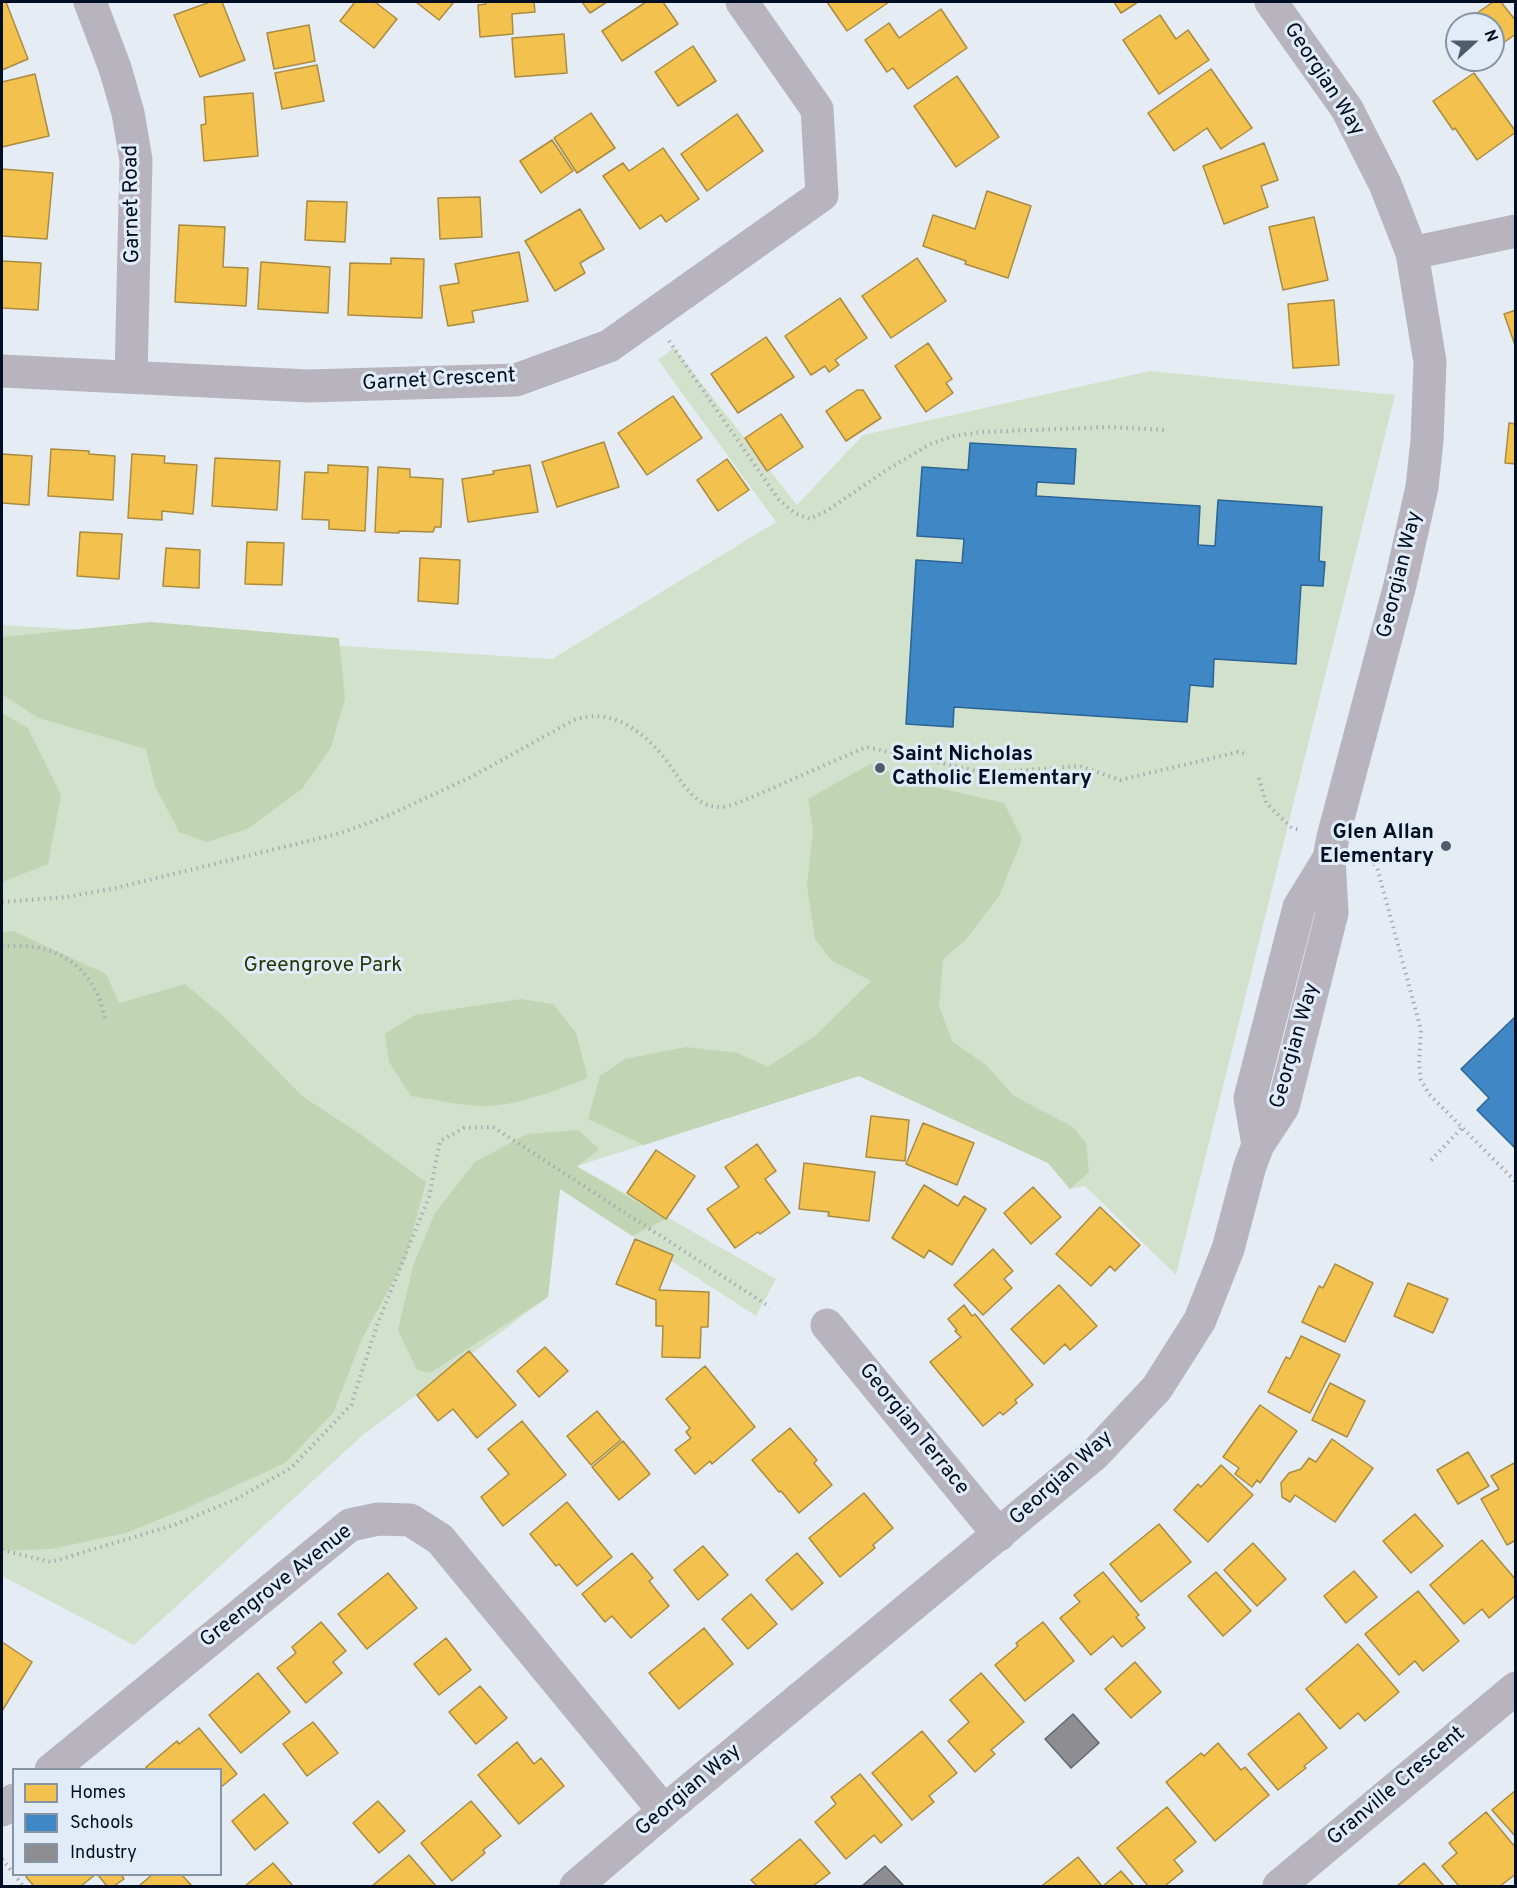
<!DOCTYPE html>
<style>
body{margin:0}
#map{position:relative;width:1517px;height:1888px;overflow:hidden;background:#e6ecf3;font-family:Overpass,sans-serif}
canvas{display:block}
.frame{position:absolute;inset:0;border:3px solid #000f23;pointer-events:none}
.legend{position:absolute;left:12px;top:1768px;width:210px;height:108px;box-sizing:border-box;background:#e1ecf8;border:2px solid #8794a3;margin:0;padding:8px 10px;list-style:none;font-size:18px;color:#000f23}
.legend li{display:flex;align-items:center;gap:12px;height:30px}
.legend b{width:30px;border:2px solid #8794a3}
.north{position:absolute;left:1445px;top:12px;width:60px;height:60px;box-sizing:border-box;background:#e1ecf8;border:2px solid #8794a3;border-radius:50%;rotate:69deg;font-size:16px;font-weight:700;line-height:24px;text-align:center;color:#000f23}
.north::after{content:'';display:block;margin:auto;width:21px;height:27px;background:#505c6c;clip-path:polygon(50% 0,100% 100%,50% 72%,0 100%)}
</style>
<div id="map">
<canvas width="1517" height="1888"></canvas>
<div class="frame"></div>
<ul class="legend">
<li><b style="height:16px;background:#f2c14e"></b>Homes</li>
<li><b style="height:16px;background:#3f88c5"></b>Schools</li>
<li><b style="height:16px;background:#8d8d92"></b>Industry</li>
</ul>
<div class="north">N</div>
</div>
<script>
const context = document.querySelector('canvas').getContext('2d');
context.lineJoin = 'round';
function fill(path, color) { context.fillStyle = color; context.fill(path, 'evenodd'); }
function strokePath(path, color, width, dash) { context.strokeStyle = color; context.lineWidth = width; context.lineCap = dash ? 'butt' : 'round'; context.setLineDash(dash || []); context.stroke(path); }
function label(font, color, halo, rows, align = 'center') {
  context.font = font + ' Overpass,sans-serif'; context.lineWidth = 6; context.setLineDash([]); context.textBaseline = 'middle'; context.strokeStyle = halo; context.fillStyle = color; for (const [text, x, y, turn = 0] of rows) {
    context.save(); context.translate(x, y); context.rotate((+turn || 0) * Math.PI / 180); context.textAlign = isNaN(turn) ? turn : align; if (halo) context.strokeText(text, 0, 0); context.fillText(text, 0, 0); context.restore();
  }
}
fill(new Path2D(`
 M674,348L797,505L863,435L1150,371L1395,395L1176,1275L1085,1186L1070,1189L1048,1163L859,1076L577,1166L776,1279L756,1316L560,1189L548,1297L364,1434L134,1645L2,1576V625L552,659L776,522L658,360Z`), '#d2e1cc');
fill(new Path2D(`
 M151,622L339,638L345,699L331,747L302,789L247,829L207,842L179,832L155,786L146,749L38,718L2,694V637Z
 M2,713L28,728L61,795L48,864L2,882Z
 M870,764L909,781L1004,803L1022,839L999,896L965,941L943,959L939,1006L952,1041L986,1065L1014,1096L1073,1127L1086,1143L1089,1172L1070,1189L1048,1163L859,1076L644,1145L588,1119L600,1076L625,1059L686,1047L738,1053L768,1067L815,1036L871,981L832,961L815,939L807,886L813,829L808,799Z
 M13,931L106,974L119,1003L185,984L224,1017L302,1096L360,1134L426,1182L406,1257L361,1341L333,1413L285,1463L187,1508L126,1533L51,1549L5,1551L2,1549V932Z
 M521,999L553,1004L576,1033L588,1078C559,1089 530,1101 499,1105C474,1109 436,1100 411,1096L389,1062L385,1034L415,1015Z
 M578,1130L599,1149L577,1167L666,1219L632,1236L560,1189L548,1297L430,1373L417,1370L398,1330L413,1266L435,1213L475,1162L527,1134Z`), '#c1d5b4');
const homes = new Path2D(`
 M2,2H6L28,59L2,70Z
 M210,2H222L245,60L200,77L174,15Z
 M355,2H375L397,19L374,48L340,21Z
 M416,2H454L439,20Z
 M486,2H534L535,12L512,14L513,34L480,37L478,5L486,4Z
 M582,2H607L590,13Z
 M646,2H663L678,24L622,61L602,31Z
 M827,2H889L847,31Z
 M1114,2H1138L1121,13Z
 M1493,2H1501L1516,21V34L1493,50V24H1469L1467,20Z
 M941,9L967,48L908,89L893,68L887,72L865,40L889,23L899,38Z
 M1160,15L1176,39L1188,30L1209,60L1159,94L1123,40Z
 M309,25L315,61L274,69L267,33Z
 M564,34L567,73L515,77L512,38Z
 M693,46L716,81L678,106L655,72Z
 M317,65L324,101L282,109L275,73Z
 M1211,69L1252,128L1221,149L1207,128L1174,151L1148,113Z
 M1474,73L1516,132L1477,160L1455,128L1453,130L1433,101Z
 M35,74L49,136L2,147V82Z
 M957,76L999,137L956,167L914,106Z
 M253,93L258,156L204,161L201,125L206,124L204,97Z
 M591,113L615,148L577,173L554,138Z
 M737,114L763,151L707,191L681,154Z
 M552,140L573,171L541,193L520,161Z
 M1264,143L1278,180L1261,186L1268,207L1224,224L1203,166Z
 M663,148L699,199L666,222L661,215L640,229L603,176L623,163L629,171Z
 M2,169L53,173L47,239L2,236Z
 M987,191L1031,206L1008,278L965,264L966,261L923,246L933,215L975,229Z
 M480,197L482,237L440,239L438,198Z
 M307,201L347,202L345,242L305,240Z
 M580,209L604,249L580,263L585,273L555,291L525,241Z
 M1314,217L1328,280L1283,290L1269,227Z
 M179,225L225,227L223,267L248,268L246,306L175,302Z
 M519,252L528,301L472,311L474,322L448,326L440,286L459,283L455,264Z
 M391,258L424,259L422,318L348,315L350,263L391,264Z
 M917,258L946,301L891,338L862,296Z
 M2,261L41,263L38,310L2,308Z
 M261,262L330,267L328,313L258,309Z
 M840,298L867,338L835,360L839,365L829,372L825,366L811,375L785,336Z
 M1334,300L1339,365L1293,368L1288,304Z
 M1516,310V348L1504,314Z
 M766,337L794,377L738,413L711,374Z
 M928,343L952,379L946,383L953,393L926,412L895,366Z
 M857,390H863L881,418L846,441L826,411Z
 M673,396L702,438L647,475L618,433Z
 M781,414L803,447L767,471L745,438Z
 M1509,423L1516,424V464L1505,463Z
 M604,442L619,487L557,507L542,462Z
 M51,449L89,451V454L115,456L113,500L48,496Z
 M2,454L32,456L29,505L2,503Z
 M132,454L165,456L164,463L197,465L193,514L162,511V520L128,518Z
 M215,458L280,461L277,510L212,506Z
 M727,459L749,490L718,511L697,480Z
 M328,465L368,467L365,531L329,529V520L302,519L305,472L328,473Z
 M530,465L538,512L468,522L462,479L494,474L493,471Z
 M378,467L410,469V477L443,479L441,527H435L433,532L399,531V533L375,532Z
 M80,532L122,534L119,579L77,576Z
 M247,542L284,543L282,585L245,584Z
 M166,548L200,550L199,588L163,586Z
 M420,558L460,560L458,604L418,601Z
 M871,1116L909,1120L905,1161L866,1157Z
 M923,1123L974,1143L957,1185L906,1164Z
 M757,1144L776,1171L765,1179L790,1213L760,1234L758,1232L735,1248L707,1209L739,1187L725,1167Z
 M656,1150L695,1176L666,1219L627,1193Z
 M804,1163L875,1172L869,1221L828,1216L829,1212L799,1209Z
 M924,1185L958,1206L964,1196L986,1209L952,1265L929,1250L924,1258L892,1238Z
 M1033,1187L1061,1217L1031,1244L1004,1213Z
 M1100,1207L1140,1245L1115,1271L1110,1266L1091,1286L1056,1254Z
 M635,1239L673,1255L659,1290L709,1292L708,1327H701L700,1358L662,1357L663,1326H656V1300L616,1284Z
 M993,1249L1013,1271L1004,1279L1012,1288L983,1315L954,1285Z
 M1335,1264L1373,1283L1345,1342L1302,1322L1319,1286L1323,1288Z
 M1408,1283L1448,1299L1433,1333L1394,1316Z
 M1059,1285L1097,1326L1070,1350L1065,1344L1044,1364L1011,1329Z
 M964,1305L972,1316L975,1314L1033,1385L1015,1400L1017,1403L1003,1415L1000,1412L983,1426L930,1362L961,1337L955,1331L957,1330L948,1319Z
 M1301,1336L1340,1355L1310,1413L1268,1392L1286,1357L1290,1359Z
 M545,1347L568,1371L539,1397L517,1371Z
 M469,1351L516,1405L477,1438L453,1409L438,1421L417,1395Z
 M705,1366L755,1427L712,1464L710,1461L695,1474L675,1450L691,1438L686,1432L690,1428L666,1399Z
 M1330,1383L1365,1401L1347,1437L1312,1420Z
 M1260,1405L1297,1431L1260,1483L1257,1480L1252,1487L1235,1474L1239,1468L1223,1457Z
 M597,1411L621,1440L591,1465L567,1436Z
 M522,1421L566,1475L503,1526L481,1497L509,1474L488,1449Z
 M790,1428L817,1460L814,1463L832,1485L799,1513L781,1491L779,1492L752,1460Z
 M1332,1439L1373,1468L1335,1522L1295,1495L1290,1502L1282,1497L1281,1483L1289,1473L1301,1469L1309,1458L1316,1462Z
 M623,1441L650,1474L619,1500L592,1467Z
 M1468,1452L1489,1486L1458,1504L1437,1470Z
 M1516,1462V1540L1507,1545L1481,1499L1499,1489L1491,1476Z
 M1221,1465L1253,1495L1208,1542L1174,1510L1198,1484L1201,1487Z
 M864,1493L893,1528L873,1545L875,1548L840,1577L809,1538Z
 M567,1502L612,1557L577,1586L559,1564L556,1566L530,1534Z
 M1415,1514L1443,1546L1411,1573L1383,1541Z
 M1159,1524L1191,1562L1141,1602L1110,1564Z
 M1482,1540L1516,1580V1595L1489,1618L1482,1609L1464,1624L1430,1585Z
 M1253,1543L1286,1579L1257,1606L1224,1570Z
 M703,1546L728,1575L698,1600L674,1570Z
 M632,1553L653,1578L649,1581L669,1606L631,1638L612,1616L605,1622L582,1594Z
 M797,1553L823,1583L792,1610L766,1580Z
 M1354,1571L1377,1597L1346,1623L1324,1596Z
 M1103,1572L1139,1615L1136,1617L1145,1628L1122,1647L1113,1636L1091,1655L1060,1618L1080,1602L1074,1595Z
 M1216,1572L1251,1611L1223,1636L1188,1596Z
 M388,1573L417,1608L367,1649L338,1614Z
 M1418,1591L1459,1641L1423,1671L1415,1661L1399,1675L1365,1634Z
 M751,1594L777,1624L748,1649L722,1619Z
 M321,1622L346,1651L333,1662L342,1673L306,1703L277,1668L296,1653L292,1647Z
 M1043,1622L1074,1661L1025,1701L995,1665L1018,1646L1016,1643Z
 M704,1628L733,1664L679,1709L649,1673Z
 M446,1638L471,1670L439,1695L414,1664Z
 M2,1642L32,1662L2,1711Z
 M1358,1644L1399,1692L1365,1721L1358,1713L1340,1729L1306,1689Z
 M1135,1662L1161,1692L1131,1718L1105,1689Z
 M258,1673L290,1712L241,1753L209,1715Z
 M981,1673L1024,1722L991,1750L995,1754L975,1772L948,1741L969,1722L950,1700Z
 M480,1686L507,1718L476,1744L449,1712Z
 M1299,1713L1327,1748L1304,1766L1306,1768L1278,1790L1248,1754Z
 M313,1722L338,1753L307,1776L283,1744Z
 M199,1728L237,1774L220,1788V1770H148L146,1767L177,1741L179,1744Z
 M922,1731L957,1773L929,1796L934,1802L912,1820L872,1773Z
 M517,1742L534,1764L541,1758L564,1786L519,1824L478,1775Z
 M1218,1743L1241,1770L1245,1767L1269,1795L1215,1841L1166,1782L1201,1753L1204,1756Z
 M860,1774L902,1825L881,1843L874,1835L846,1859L815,1822L836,1804L831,1797Z
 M1516,1790V1837L1492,1810Z
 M264,1794L288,1823L255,1850L232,1821Z
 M378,1801L405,1831L379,1853L353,1823Z
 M471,1801L501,1836L483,1850L485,1853L452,1881L421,1843Z
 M1167,1807L1196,1842L1174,1860L1183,1871L1165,1886H1148L1117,1848Z
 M1486,1812L1516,1848V1874L1500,1886H1459L1442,1866L1457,1853L1449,1843Z
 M800,1839L830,1873L813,1886H757L751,1880Z
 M409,1855L436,1886H372Z
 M1078,1857L1102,1886H1044L1043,1885Z
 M273,1863L293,1886H245Z
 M1424,1863L1444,1886H1397Z
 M1121,1871L1134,1886H1103Z
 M29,1874H96L81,1886H34L26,1877Z
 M97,1874H121L124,1879L114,1886H107Z
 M153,1874H181L192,1886H141L140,1885Z`);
fill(homes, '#f2c14e');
strokePath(homes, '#a98c41', 1.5);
const schools = new Path2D(`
 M970,443L1076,449L1074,484L1037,482L1036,496L1200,506L1198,545L1215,546L1218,500L1322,507L1319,561L1325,562L1323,586L1301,585L1296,664L1214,659L1213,687L1190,685L1187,722L954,707L953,727L906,724L916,560L962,563L964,539L917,536L922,467L968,470Z
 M1516,1016V1149L1477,1110L1489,1098L1461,1069Z`);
fill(schools, '#3f88c5');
strokePath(schools, '#2c6494', 1.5);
const industry = new Path2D(`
 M1073,1714L1099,1743L1071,1768L1045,1739Z
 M885,1866L904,1886H862Z`);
fill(industry, '#8d8d92');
strokePath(industry, '#636771', 1.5);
strokePath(new Path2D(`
 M669,341L779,500L796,514L810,519L828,510L885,471L930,444L954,436L982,432L1110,427L1165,430
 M1259,778L1266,803L1292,828L1301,830
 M1365,849L1368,858L1377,867L1421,1030L1419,1064L1421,1080L1429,1094L1516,1182
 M2,902L66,897L116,888L341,833L387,816L471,777L574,720C593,714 609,715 627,725C641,733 651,742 662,755C676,771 691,806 717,807C728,808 742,801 752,797L866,747L986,773L1080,766L1120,780L1238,752L1246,754
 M2,946C18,946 37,945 53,952C83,963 100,990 105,1020
 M1431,1160L1462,1128
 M2,1550L51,1562L174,1525L236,1499L291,1468L351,1405L377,1325L429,1197L440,1141L464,1128L493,1127L770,1307
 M2,1859L14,1874
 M14,1874L23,1886`), '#aaaab2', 4, [1.5, 4.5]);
strokePath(new Path2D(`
 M90,2L115,68L128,113L136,160L131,377
 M1412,253L1516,231
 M2,371L308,386L516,380L609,346L822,195L817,109L742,2
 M1258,1145L1250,1098L1299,907L1329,858
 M827,1325L999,1535
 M51,1770L350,1525L378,1519L410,1520L440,1539L664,1811
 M2,1810L14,1800
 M576,1886L664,1811L1095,1454L1157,1388L1200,1320L1228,1249L1250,1166L1258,1145L1283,1107L1332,913L1329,858L1333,837L1400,585L1422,487L1427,441L1430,362L1412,253L1385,184L1347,109L1271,2
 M1279,1886L1516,1688`), '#b7b4bd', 33);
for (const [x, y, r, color] of [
 [880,768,6,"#505c6c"],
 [1446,846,6,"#505c6c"]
]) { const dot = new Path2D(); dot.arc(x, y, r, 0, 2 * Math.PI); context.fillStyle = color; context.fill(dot); strokePath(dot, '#e1ecf8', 2); }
label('21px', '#000f23', '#e1ecf8', [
 ["Georgian Way",1323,80,57],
 ["Garnet Road",133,204,-91],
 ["Garnet Crescent",439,381,-3],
 ["Georgian Way",1401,575,-76],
 ["Georgian Way",1296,1046,-74],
 ["Georgian Terrace",913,1430,51],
 ["Georgian Way",1062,1479,-42],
 ["Greengrove Avenue",277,1587,-38],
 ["Granville Crescent",1397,1787,-40],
 ["Georgian Way",689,1791,-40]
]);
label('bold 21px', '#000f23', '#e1ecf8', [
 ["Saint Nicholas",892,756],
 ["Catholic Elementary",892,780],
 ["Glen Allan",1434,834,"right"],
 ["Elementary",1434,858,"right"]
], 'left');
label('21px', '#26390a', '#e1ecf8', [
 ["Greengrove Park",323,967]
]);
</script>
